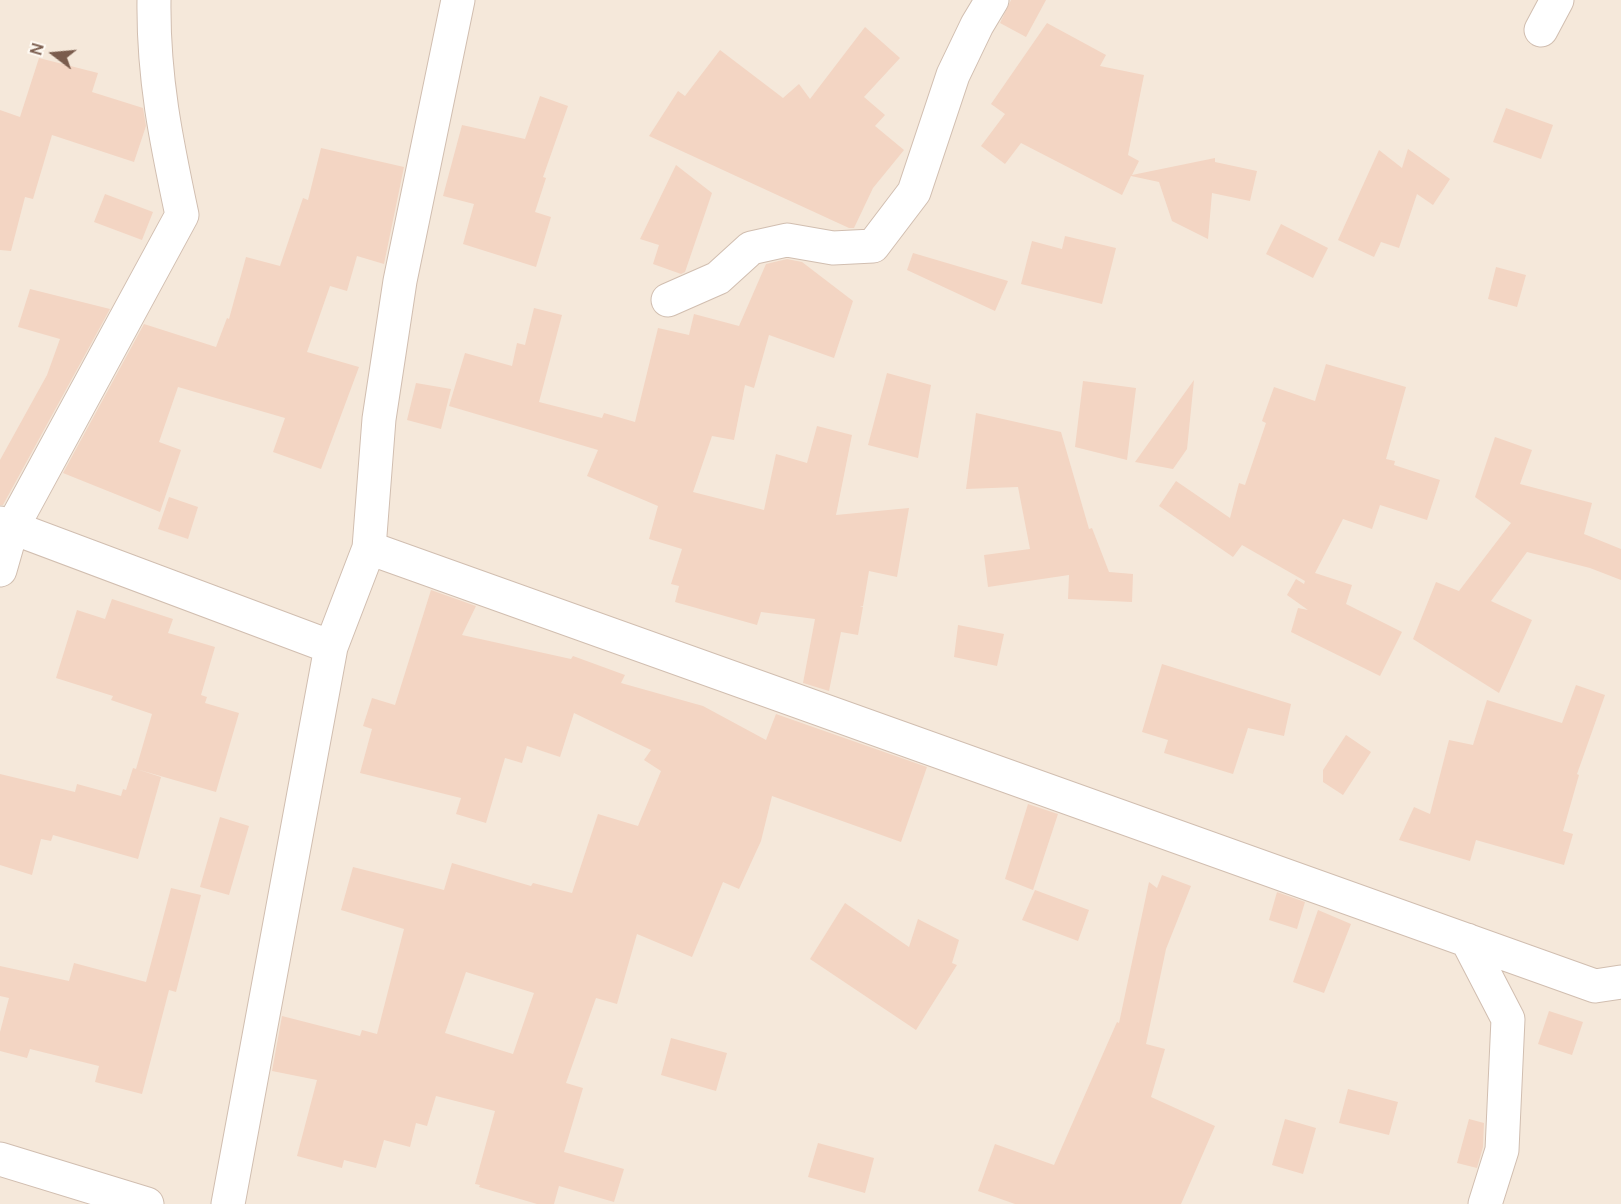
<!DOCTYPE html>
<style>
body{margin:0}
#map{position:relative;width:1621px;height:1204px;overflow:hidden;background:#fdf6ec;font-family:Manrope,sans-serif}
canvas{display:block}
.north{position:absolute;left:24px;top:24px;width:60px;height:60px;-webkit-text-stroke:4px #fffaf3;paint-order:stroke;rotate:286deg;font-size:16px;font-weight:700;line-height:24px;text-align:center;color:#7a5c4d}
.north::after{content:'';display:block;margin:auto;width:21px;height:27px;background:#7a5c4d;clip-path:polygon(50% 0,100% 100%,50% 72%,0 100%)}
</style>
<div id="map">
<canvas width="1621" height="1204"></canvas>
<div class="north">N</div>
</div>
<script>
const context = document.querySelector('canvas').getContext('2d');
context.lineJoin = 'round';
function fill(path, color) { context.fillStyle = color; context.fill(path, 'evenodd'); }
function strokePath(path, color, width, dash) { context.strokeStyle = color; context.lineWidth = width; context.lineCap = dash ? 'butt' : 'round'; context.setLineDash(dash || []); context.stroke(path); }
fill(new Path2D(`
 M0,0H1621V1204H0Z`), '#f5e8da');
fill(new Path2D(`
 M1011,0H1046L1026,37L1000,23Z
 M1047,23L1106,55L1100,66L1144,75L1128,155L1139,161L1132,175L1215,158V162L1257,171L1250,201L1212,193L1208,239L1172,221L1159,182L1131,176L1122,195L1021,143L1005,164L981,146L1005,114L991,104Z
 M865,27L900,58L864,97L885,115L875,126L904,150L873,188L854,228H849L649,136L678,91L685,96L720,50L783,98L799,84L810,99Z
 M39,58L98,73L92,92L143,108L146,126L134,162L52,135L33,199L25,197L11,251L0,250V110L20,117Z
 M540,96L568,106L543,177L546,178L535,212L551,217L536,267L463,244L474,204L443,196L462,125L525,139Z
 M1506,108L1553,125L1541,159L1493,142Z
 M321,148L404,167L384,264L357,256L347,291L330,286L307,352L359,367L321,469L273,452L285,418L178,387L159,442L181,450L160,512L63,473L144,324L216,347L227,318L229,319L246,257L280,266L303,198L308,200Z
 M1408,149L1450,179L1433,205L1417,194L1399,248L1381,242L1374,257L1338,240L1379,150L1402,168Z
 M676,165L712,193L685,272L681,274L653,264L659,245L640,239Z
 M105,194L153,212L142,240L94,222Z
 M1281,224L1328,248L1313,278L1266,254Z
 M1065,236L1116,248L1102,304L1021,284L1032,241L1062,249Z
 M913,253L1008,281L995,311L907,270Z
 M787,259L802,262L853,301L834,358L769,335L754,388L745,385L734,440L712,436L693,492L764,510L776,454L807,463L817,426L852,435L836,515L909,508L897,577L869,571L863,606H860L863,607L858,635L841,632L829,691L803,683L815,619L761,612L757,625L675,602L679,586L671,584L682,549L649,539L658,506L587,476L598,450L449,406L465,353L512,366L517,343L525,345L534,308L562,315L539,402L602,418L604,413L635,422L658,328L689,335L694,314L739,326L766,264Z
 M1496,267L1526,275L1517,307L1488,299Z
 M30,289L110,309L3,505H0V460L47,375L60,339L18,327Z
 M1326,364L1406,387L1386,459L1395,461L1394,465L1440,480L1427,520L1380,505L1372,529L1343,519L1315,573L1352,585L1346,604L1402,632L1380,676L1291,632L1298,608L1308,610L1287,595L1296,579L1304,584L1305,581L1242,545L1233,557L1159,506L1176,481L1230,518L1239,483L1245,485L1266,423L1262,421L1274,387L1315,401Z
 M887,373L931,385L918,458L868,445Z
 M1194,380L1187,449L1173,469L1135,462Z
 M1083,381L1136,388L1127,460L1075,447Z
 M416,383L451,389L441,429L407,420Z
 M976,413L1061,432L1089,529L1092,528L1109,572L1133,574L1132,602L1068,599L1069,575L988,587L984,555L1030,549L1018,487L966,489Z
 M1495,437L1532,450L1520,484L1592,503L1584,534L1621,549V580L1590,568L1527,552L1491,601L1532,620L1499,693L1413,639L1436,582L1459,591L1511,523L1475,497Z
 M169,497L198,507L188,539L158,529Z
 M431,590L476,606L462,635L571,659L573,656L625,675L621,683L703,706L766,740L776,714L927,767L901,842L772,796L761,841L739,889L723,882L692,957L637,934L617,1004L596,998L566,1083L583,1088L564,1152L624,1169L614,1202L559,1186L554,1204H537L479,1187L480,1185L475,1184L495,1111L436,1096L427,1126L416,1123L410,1147L384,1140L376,1168L344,1160L342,1168L297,1156L317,1080L272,1071L282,1016L360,1036L362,1030L377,1034L404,929L341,910L353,867L444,890L452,863L531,886L533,883L572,893L598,814L638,826L661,771L644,760L651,750L574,713L560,757L527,746L522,763L505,758L486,823L456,814L461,798L360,773L372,729L363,726L372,698L395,705ZM466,972L534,993L513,1054L445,1033Z
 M112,599L173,619L168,633L215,647L201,695L207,697L205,703L239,713L216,792L136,769L152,714L111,700L113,696L56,678L77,610L105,619Z
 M958,625L1004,634L997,666L954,657Z
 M1162,664L1291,704L1284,736L1248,728L1233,774L1164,753L1168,740L1142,732Z
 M1576,685L1605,695L1577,774L1579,775L1563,831L1573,834L1564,865L1476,840L1470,861L1399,840L1414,807L1430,814L1449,740L1473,745L1487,700L1562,723Z
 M1346,735L1371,752L1343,795L1323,782V770Z
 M133,768L161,777L138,859L53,835L51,841L41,839L32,875L0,865V774L75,792L77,784L121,796L123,789L126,790Z
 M1028,804L1058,814L1033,890L1005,879Z
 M220,817L249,826L229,895L200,887Z
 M1162,875L1191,886L1166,949L1146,1044L1165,1049L1151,1097L1215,1126L1181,1204H1015L978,1191L995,1144L1054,1165L1117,1022L1119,1023L1149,882L1157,888Z
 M171,888L201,895L176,992L169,990L142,1094L95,1082L99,1066L30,1049L27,1058L0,1051V1032L9,998L0,996V966L69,981L74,963L146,982Z
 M1035,890L1089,910L1078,941L1022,920Z
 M1277,892L1305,902L1297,929L1269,920Z
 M845,903L909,947L918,919L959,940L952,963L957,965L916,1030L810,959Z
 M1318,910L1351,924L1324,993L1293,982Z
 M1549,1011L1583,1022L1572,1055L1538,1044Z
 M671,1038L727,1053L716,1091L661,1075Z
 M1348,1089L1398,1102L1389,1135L1339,1123Z
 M1285,1119L1316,1128L1303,1174L1272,1165Z
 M1469,1119L1484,1123L1483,1147L1477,1168L1457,1163Z
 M818,1143L874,1158L865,1193L808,1177Z`), '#f3d5c3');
const minor = new Path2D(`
 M1541,30L1557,0
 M668,300L718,278L751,248L787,240L833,248L873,246L914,192L953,75L977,25L992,0
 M0,523L331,647
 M369,548L1595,986L1621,982
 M0,570L12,528L182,215C166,140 153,77 154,0
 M1467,940L1508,1019L1502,1150L1485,1204
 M0,1159L147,1204
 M228,1204L331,647L369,548L379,419L400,281L458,0`);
strokePath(minor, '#d1beb0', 35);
strokePath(minor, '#fff', 33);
</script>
